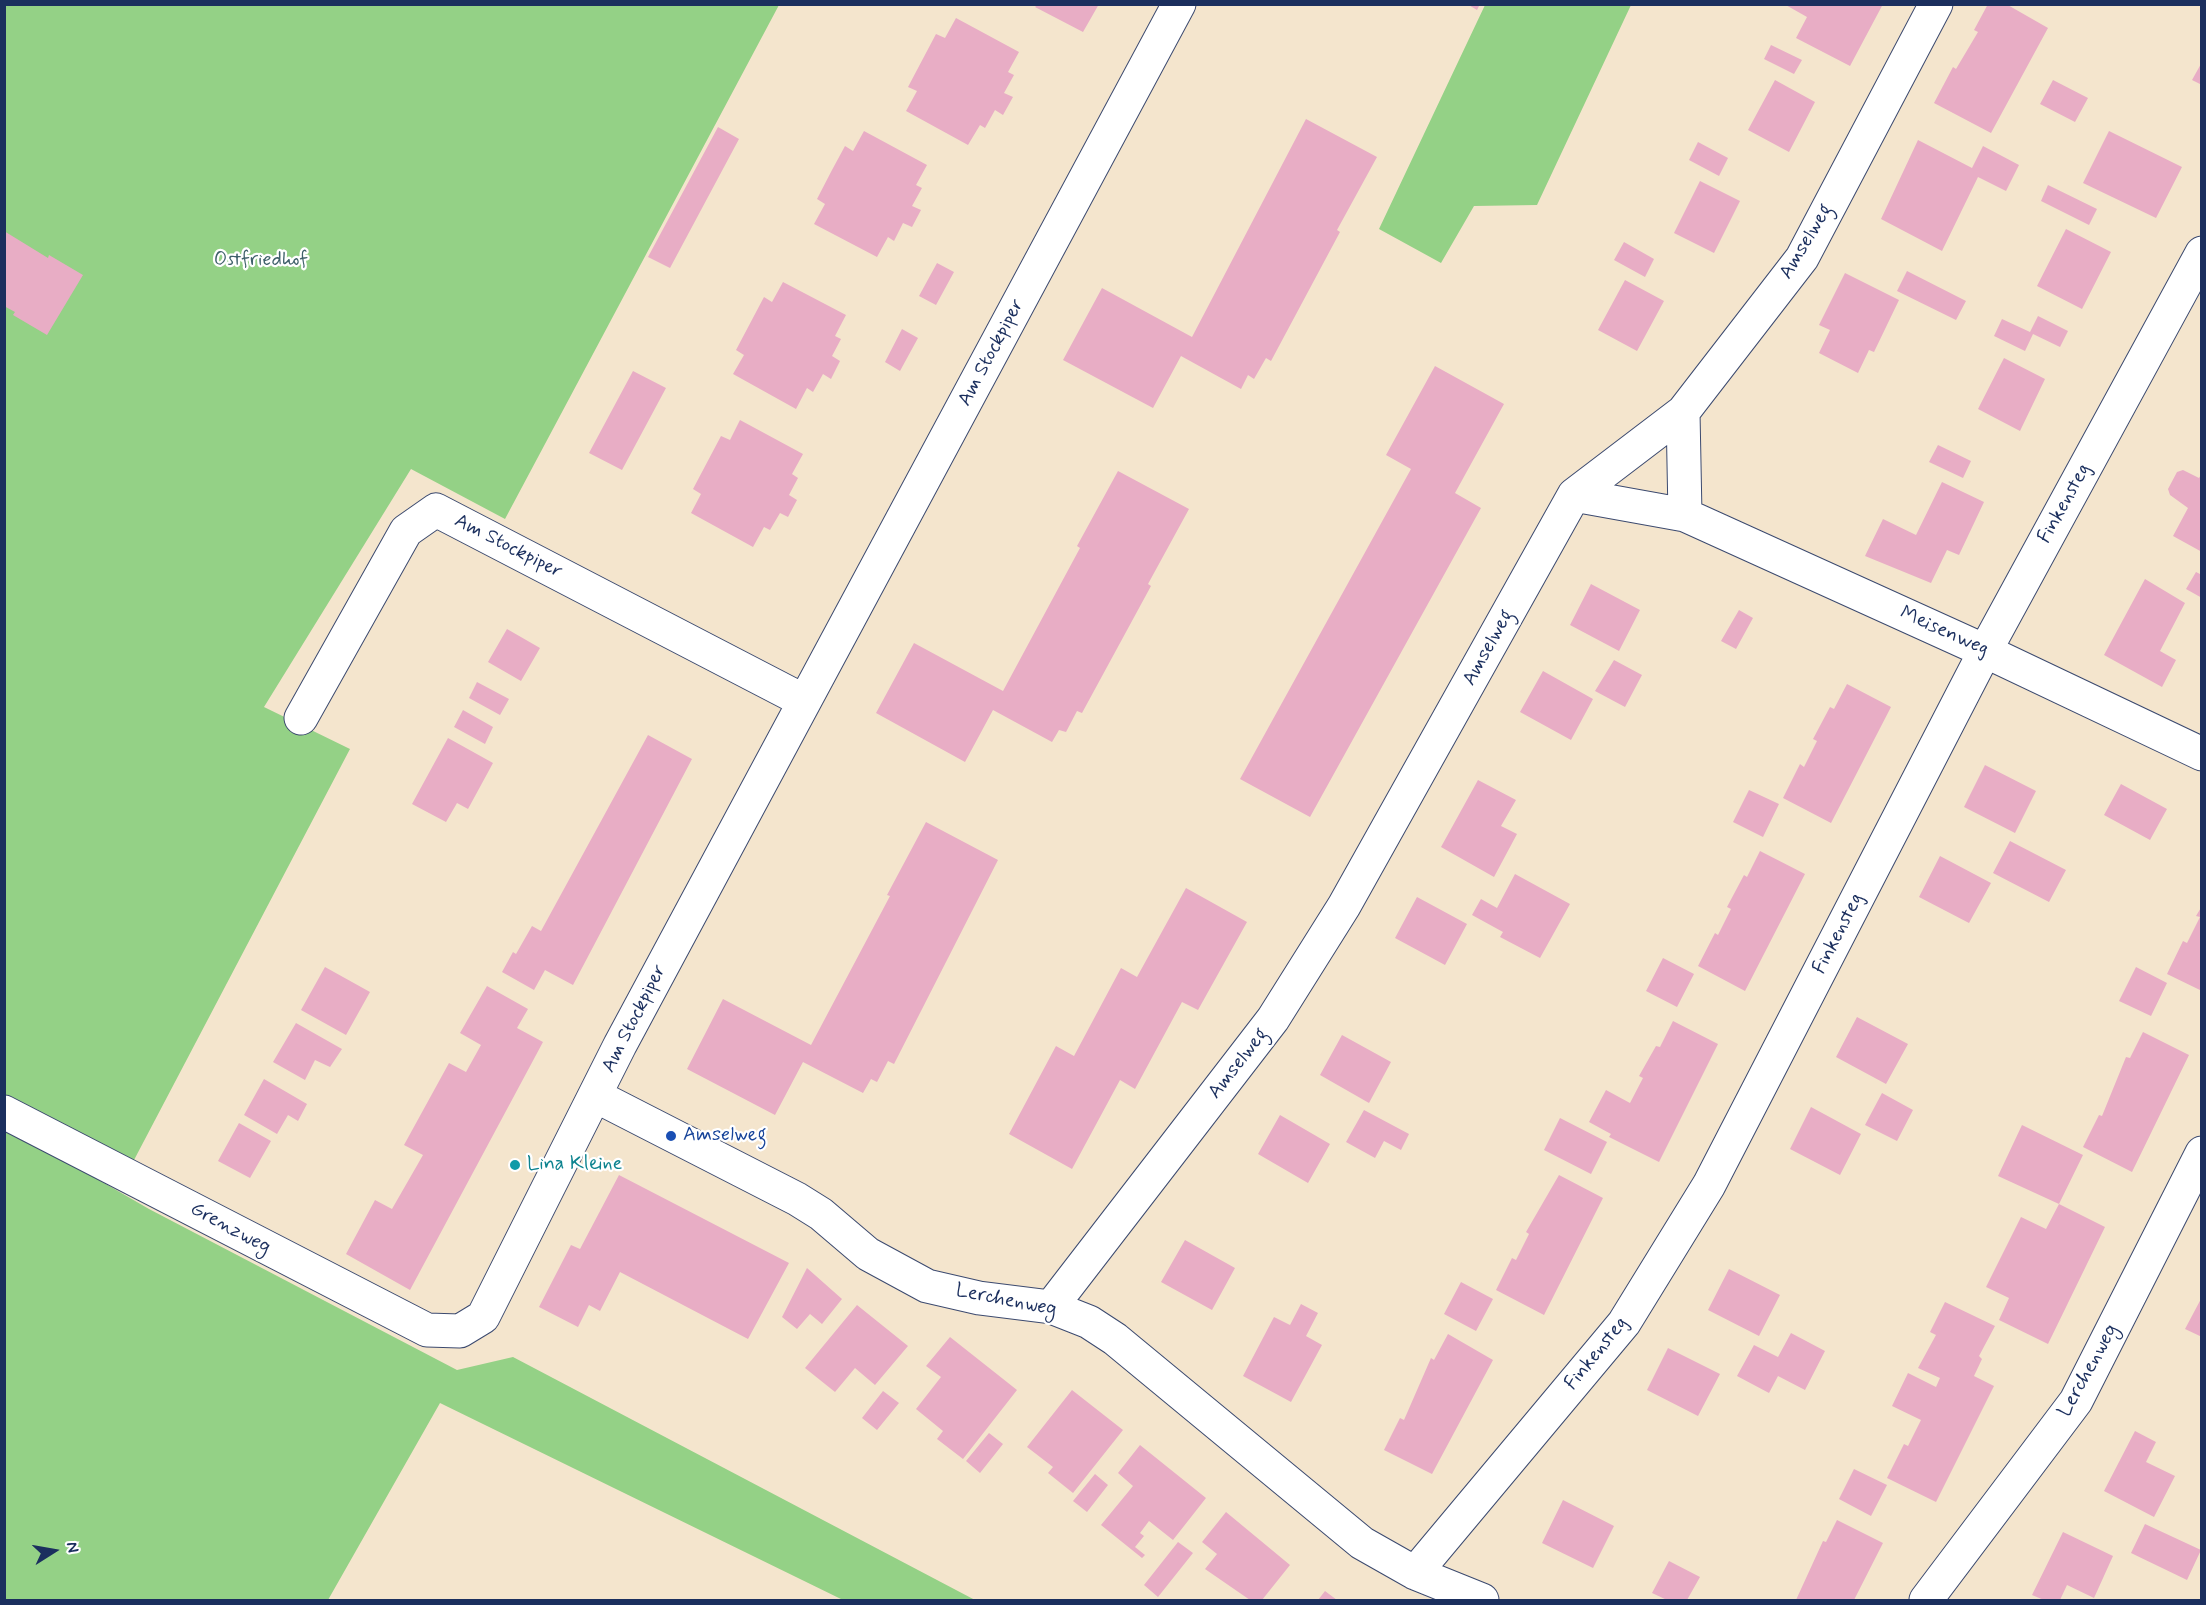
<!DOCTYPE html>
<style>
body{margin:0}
#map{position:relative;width:2206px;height:1605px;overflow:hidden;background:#f4e5cd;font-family:Mynerve,sans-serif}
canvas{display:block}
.frame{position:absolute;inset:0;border:6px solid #1b2f5e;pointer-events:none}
.north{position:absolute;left:24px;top:1521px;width:60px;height:60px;-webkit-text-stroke:4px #fff;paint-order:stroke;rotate:79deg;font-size:16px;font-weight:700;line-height:24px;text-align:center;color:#1b2f5e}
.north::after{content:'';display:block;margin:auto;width:21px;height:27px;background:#1b2f5e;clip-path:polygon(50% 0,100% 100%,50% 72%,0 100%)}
</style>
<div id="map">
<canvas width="2206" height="1605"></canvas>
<div class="frame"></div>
<div class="north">N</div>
</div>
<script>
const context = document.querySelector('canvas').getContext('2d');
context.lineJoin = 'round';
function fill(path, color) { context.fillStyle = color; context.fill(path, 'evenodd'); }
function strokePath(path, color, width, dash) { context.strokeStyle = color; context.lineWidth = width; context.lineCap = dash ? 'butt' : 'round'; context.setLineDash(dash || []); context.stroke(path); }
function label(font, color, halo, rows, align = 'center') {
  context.font = font + ' Mynerve,sans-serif'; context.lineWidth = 4.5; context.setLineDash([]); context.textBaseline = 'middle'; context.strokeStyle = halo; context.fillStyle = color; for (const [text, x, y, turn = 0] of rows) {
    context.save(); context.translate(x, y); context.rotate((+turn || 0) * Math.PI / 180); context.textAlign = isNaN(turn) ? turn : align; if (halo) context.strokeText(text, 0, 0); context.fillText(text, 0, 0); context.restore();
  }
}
fill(new Path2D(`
 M4,5H779L505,519L411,469L264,707L350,749L134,1160L5,1096Z
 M1485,5H1631L1537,205L1474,206L1441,263L1379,229Z
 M4,1125L149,1209L457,1370L513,1357L975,1600H843L440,1403L328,1600H5Z`), '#94d186');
fill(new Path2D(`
 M1038,4H1099L1083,32L1035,7Z
 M1467,4H1480L1477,10Z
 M1784,4H1883L1850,66L1796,38L1807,17Z
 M1988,4H2006L2048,28L1991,133L1934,103L1953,67L1956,69L1978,32L1974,30Z
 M956,18L1019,52L1008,72L1014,75L1004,93L1013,97L1003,115L995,110L985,128L980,125L968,145L906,111L917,91L908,87L936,34L945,38Z
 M1771,45L1802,60L1794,74L1764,59Z
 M2202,62V85L2192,80Z
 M1775,80L1815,102L1789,152L1748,130Z
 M2053,80L2088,98L2075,122L2040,104Z
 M1306,119L1377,157L1337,230L1340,232L1271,361L1266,358L1254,379L1248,375L1241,389L1181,356L1153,408L1063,360L1102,288L1192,337Z
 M718,127L739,139L670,268L648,257Z
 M864,131L927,165L916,185L922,188L912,206L921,210L912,227L903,223L894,241L888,237L877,257L814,224L825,204L817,199L832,170L845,146L853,151Z
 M2109,131L2182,167L2156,218L2083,183Z
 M1918,140L1972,168L1983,146L2019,165L2006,191L1978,177L1942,251L1881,219Z
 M1698,142L1728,158L1719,176L1689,160Z
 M1700,181L1740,201L1714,253L1674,233Z
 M2048,185L2097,209L2089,225L2041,201Z
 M2066,229L2111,252L2082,309L2037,286Z
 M4,231L48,258L49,255L83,275L47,335L13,315L15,312L4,306Z
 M1624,242L1654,259L1645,277L1614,260Z
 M937,263L954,272L936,305L919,296Z
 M1907,271L1966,301L1956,320L1897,291Z
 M1845,273L1899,300L1874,352L1869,350L1858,373L1819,353L1830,330L1819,325Z
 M1625,280L1664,301L1637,351L1598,330Z
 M783,282L846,315L835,336L841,339L832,356L840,361L831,379L823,374L813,392L807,388L796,409L733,374L744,355L736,350L764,297L772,302Z
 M2038,316L2068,331L2060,347L2033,334L2025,351L1994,336L2002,319L2030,332Z
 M902,329L918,338L900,371L885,362Z
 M2004,358L2045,379L2020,431L1978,409Z
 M1435,366L1504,404L1455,493L1481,508L1310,817L1240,779L1411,469L1386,455Z
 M633,371L666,388L622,470L589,453Z
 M740,420L803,454L792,474L798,478L789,495L797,500L788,517L780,513L770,530L764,527L753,547L691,513L701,494L693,489L721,436L730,440Z
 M1938,445L1971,461L1963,478L1929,462Z
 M2183,470L2199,478L2202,473V552L2173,536L2188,508L2170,495L2168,489L2177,472Z
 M1118,471L1189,509L1148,584L1151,586L1082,713L1077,711L1066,732L1059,730L1052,742L993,710L965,762L876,713L914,643L1003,691L1080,548L1077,546Z
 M1942,482L1984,502L1959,555L1947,550L1931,583L1865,556L1883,519L1916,535Z
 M2196,572L2202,575V598L2186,589Z
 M2145,579L2185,603L2160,651L2176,660L2162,687L2104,655Z
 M1591,584L1640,610L1619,651L1570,625Z
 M1739,610L1753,618L1736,649L1721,641Z
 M507,629L540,648L521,681L488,662Z
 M1614,660L1642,675L1625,707L1595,691Z
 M1543,671L1593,699L1571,740L1520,712Z
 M477,682L509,699L500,715L469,698Z
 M1847,684L1891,707L1831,823L1783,798L1800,764L1804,767L1817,741L1813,739L1830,707L1834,709Z
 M463,710L493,727L485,744L454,727Z
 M648,735L692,759L573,985L545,970L534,990L502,972L513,952L516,954L532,926L541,931Z
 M448,738L493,763L468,809L457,803L446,822L412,804Z
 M1985,765L2036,791L2015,833L1964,807Z
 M1478,780L1516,800L1501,826L1517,834L1494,877L1441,847Z
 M2121,784L2167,809L2150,840L2104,815Z
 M1749,790L1779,804L1763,837L1733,822Z
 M926,822L998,860L894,1064L888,1061L877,1082L871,1079L863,1093L803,1062L775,1115L687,1069L723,999L811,1045L890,896L887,895Z
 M2010,841L2066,870L2049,902L1993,873Z
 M1760,851L1805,874L1745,991L1698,966L1715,933L1718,935L1731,909L1727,907L1744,875L1747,877Z
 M1940,856L1991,883L1969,923L1919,897Z
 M1515,874L1570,904L1540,958L1500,937L1503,932L1472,915L1481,899L1497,908Z
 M1186,888L1247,922L1198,1010L1182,1002L1135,1089L1120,1080L1072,1169L1009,1134L1056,1046L1074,1056L1121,968L1137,977Z
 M1417,897L1467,924L1445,965L1395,938Z
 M2202,906V991L2167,974L2183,941L2187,943L2200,917L2196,916Z
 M1663,958L1694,974L1677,1007L1646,991Z
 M325,967L370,992L346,1035L301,1010Z
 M2136,967L2167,983L2151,1016L2119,1001Z
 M487,986L528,1009L517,1028L543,1042L410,1290L346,1254L375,1200L392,1209L423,1155L404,1145L449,1063L466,1072L481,1045L460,1033Z
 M1857,1017L1908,1044L1886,1084L1836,1057Z
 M1673,1021L1718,1044L1659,1162L1609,1137L1611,1134L1589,1122L1606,1090L1630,1103L1643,1078L1639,1076L1656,1046L1660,1047Z
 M296,1023L342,1049L330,1067L315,1060L305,1080L273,1062Z
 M2143,1032L2189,1055L2132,1172L2083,1147L2099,1115L2102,1116L2126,1057L2130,1058Z
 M1342,1035L1391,1062L1369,1103L1320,1075Z
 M264,1079L307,1104L298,1121L288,1115L277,1134L244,1115Z
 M1882,1093L1913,1110L1897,1141L1865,1125Z
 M1811,1107L1861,1134L1840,1175L1790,1149Z
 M1364,1110L1409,1134L1401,1150L1384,1141L1375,1158L1346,1142Z
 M1280,1115L1330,1144L1308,1183L1258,1154Z
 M1560,1118L1607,1142L1591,1174L1544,1150Z
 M239,1123L271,1141L250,1178L218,1161Z
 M2022,1125L2083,1155L2059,1204L1998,1176Z
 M619,1175L789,1263L748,1339L620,1272L600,1311L589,1305L578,1327L539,1307L571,1245L580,1249Z
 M1559,1175L1603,1198L1544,1315L1496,1290L1512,1258L1516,1260L1529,1234L1526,1232Z
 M2059,1204L2105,1227L2048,1344L1999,1320L2009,1298L1986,1287L2021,1217L2046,1229Z
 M1185,1240L1235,1268L1212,1310L1161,1282Z
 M807,1268L842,1299L822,1324L810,1314L797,1329L782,1317Z
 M1729,1269L1780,1295L1759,1336L1708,1310Z
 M1461,1282L1493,1299L1476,1331L1444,1314Z
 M2202,1297V1337L2185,1329Z
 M1945,1302L1995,1326L1979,1356L1982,1359L1974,1376L1994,1386L1936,1502L1887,1478L1904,1444L1908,1446L1921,1420L1892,1406L1908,1373L1936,1387L1940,1378L1918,1368L1936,1335L1930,1332Z
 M1301,1304L1318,1313L1306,1336L1322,1345L1291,1402L1243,1376L1274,1317L1290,1325Z
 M857,1305L908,1346L875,1385L855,1368L835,1392L805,1368Z
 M1791,1333L1825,1351L1805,1390L1778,1376L1769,1393L1737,1376L1754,1345L1778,1357Z
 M1448,1334L1493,1360L1432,1474L1384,1450L1400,1418L1404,1420L1431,1358L1434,1360Z
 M950,1337L1017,1390L963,1459L937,1439L943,1431L916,1409L941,1377L926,1366Z
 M1668,1348L1720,1374L1698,1416L1647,1390Z
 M1072,1390L1123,1430L1073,1493L1048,1473L1053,1467L1027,1447Z
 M883,1391L899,1403L877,1430L862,1418Z
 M2135,1431L2156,1442L2146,1462L2175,1476L2154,1517L2104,1491Z
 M989,1433L1003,1444L980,1473L966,1461Z
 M1140,1445L1206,1498L1173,1540L1149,1521L1140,1533L1144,1536L1135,1547L1145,1555L1142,1558L1101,1525L1133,1486L1118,1473Z
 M1854,1469L1887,1485L1871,1516L1839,1499Z
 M1095,1474L1108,1485L1087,1512L1073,1501Z
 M1563,1500L1614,1526L1593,1568L1542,1543Z
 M1226,1512L1290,1565L1262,1600H1250L1205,1569L1217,1554L1202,1542Z
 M1837,1520L1883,1543L1854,1600H1796L1823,1541L1826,1542Z
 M2145,1524L2201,1550L2187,1580L2131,1553Z
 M2063,1532L2113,1556L2094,1598L2067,1585L2060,1600H2044L2032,1595Z
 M1178,1542L1193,1553L1158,1597L1144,1585Z
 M1669,1561L1700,1577L1687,1600H1667L1652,1593Z
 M1325,1591L1337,1600H1318Z`), '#e8adc5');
const minor = new Path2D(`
 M1683,412L1685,515
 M1574,495L1685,515L1985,651L2202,754
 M301,718L406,531L436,510L804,701
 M596,1096L797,1199L821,1214L868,1254L927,1286L979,1298L1051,1307L1089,1322L1115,1339L1362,1543L1415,1573L1482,1600
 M4,1112L427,1330L460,1331L483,1317L620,1045L1179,4
 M1051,1307L1273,1019L1344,906L1574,495L1683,412L1802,258L1936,4
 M1415,1573L1624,1323L1709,1185L1985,651L2202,253
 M1926,1600L2076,1401L2202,1153`);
strokePath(minor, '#3c4a6f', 35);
strokePath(minor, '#fff', 33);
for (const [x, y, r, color] of [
 [671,1136,6,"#1a4fb4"],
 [515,1165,6,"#0f9aa8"]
]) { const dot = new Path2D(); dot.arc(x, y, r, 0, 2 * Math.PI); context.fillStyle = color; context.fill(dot); strokePath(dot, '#fff', 2); }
label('20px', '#1b2f5e', '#fff', [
 ["Amselweg",1807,242,-59],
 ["Am Stockpiper",992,353,-62],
 ["Finkensteg",2065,504,-61],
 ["Am Stockpiper",508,547,27],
 ["Meisenweg",1944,632,24],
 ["Amselweg",1489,648,-61],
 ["Finkensteg",1839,934,-63],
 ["Am Stockpiper",635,1019,-63],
 ["Amselweg",1239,1064,-52],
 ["Grenzweg",230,1229,28],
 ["Lerchenweg",1006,1301,11],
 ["Finkensteg",1597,1354,-51],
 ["Lerchenweg",2089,1371,-61]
]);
label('20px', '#3f606a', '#fff', [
 ["Ostfriedhof",261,261]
]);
label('20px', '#164399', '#fff', [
 ["Amselweg",683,1136]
], 'left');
label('20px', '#0d838f', '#fff', [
 ["Lina Kleine",527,1165]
], 'left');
</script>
